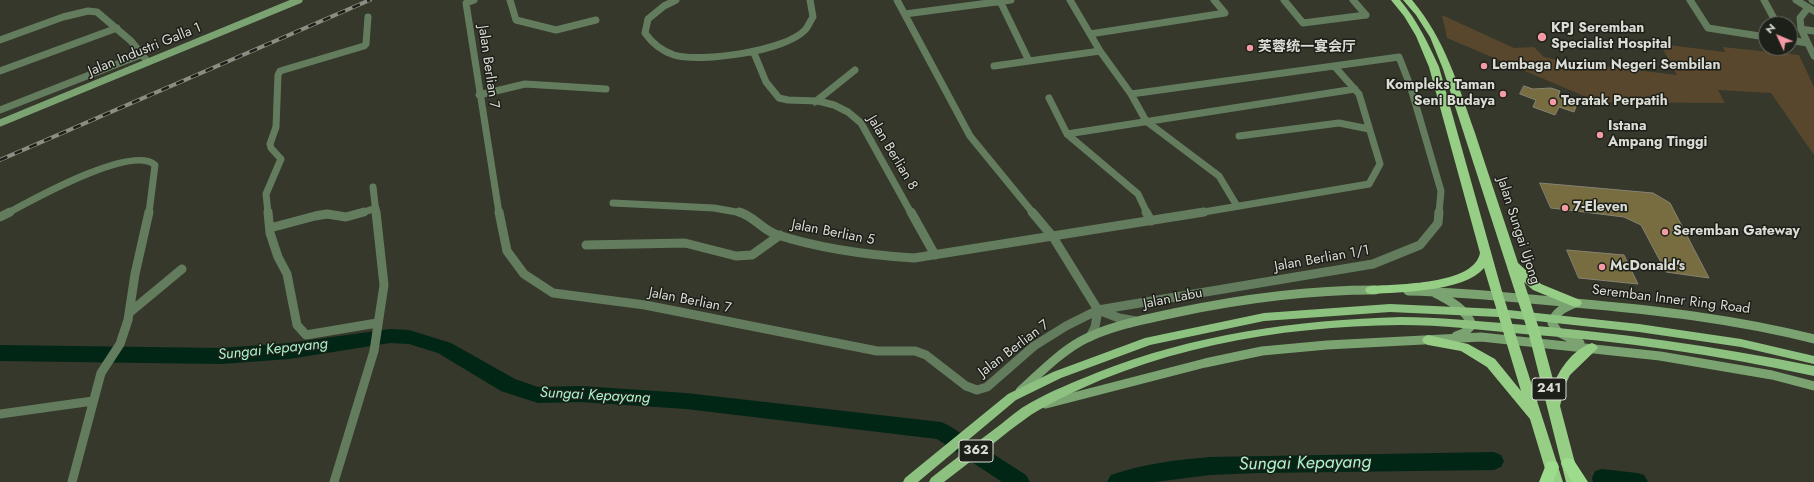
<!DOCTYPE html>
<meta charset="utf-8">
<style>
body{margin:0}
#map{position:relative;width:1814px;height:482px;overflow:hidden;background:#35382b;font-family:Jost,sans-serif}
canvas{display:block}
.north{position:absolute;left:1758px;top:16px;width:40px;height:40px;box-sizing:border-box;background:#1d1f19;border:1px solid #696b64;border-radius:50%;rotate:314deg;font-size:11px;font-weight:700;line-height:16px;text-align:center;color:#dbddd5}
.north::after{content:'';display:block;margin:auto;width:14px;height:18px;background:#f49aa4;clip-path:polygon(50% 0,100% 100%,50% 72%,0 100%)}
</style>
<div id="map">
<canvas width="1814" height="482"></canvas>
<div class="north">N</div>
</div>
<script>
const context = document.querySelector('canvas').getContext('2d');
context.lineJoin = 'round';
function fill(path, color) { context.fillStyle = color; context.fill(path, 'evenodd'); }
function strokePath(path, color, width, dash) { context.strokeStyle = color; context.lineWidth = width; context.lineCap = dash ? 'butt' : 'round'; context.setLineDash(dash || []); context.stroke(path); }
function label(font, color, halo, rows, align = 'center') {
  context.font = font + ' Jost,"Noto Sans SC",sans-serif'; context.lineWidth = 3; context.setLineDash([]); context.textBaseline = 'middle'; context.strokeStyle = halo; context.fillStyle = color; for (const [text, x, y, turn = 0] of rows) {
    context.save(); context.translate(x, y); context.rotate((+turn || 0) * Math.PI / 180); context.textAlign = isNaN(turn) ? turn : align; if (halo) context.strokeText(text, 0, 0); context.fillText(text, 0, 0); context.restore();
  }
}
fill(new Path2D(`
 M1442,15L1514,48L1534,47L1544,57L1562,61L1677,75L1660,44L1725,52L1723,47L1799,55L1814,87V155L1771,93L1718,90L1725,103L1598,102L1447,38Z`), '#59472d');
fill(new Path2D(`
 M390,329L409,330L451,343L515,379L538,387L581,386L686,393L941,422L948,425L1026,475L1030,482H1002L937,439L686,409L581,402L538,403L501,391L438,353L409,344L390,343L289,359L221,364L0,361V345L221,348L289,343Z
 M1494,452L1501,455L1504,461L1501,467L1494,470L1257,473L1210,475L1155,482H1107L1111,475C1142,464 1176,460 1210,457Z
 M1602,469L1637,473L1644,475L1648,482H1593L1592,478L1595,471Z`), '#012616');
const building = new Path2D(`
 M1524,86L1533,89L1551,88L1560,91L1558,97L1577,104L1574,112L1559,107L1555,115L1533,107L1536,100L1520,94Z
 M1540,183L1653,193L1670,203L1709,278L1666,272L1641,225L1624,217L1551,208Z
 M1567,250L1624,255L1638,284L1579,278Z`);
fill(building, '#776d40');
strokePath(building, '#878374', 1);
strokePath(new Path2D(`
 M474,0L466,3L499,213
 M510,0L516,20L556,30L596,20
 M676,0L664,6L648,19L645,33C652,43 662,51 674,55C701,63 786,51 805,30C808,27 810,21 813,17L810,0
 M897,0L970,136L1033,213
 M1070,0L1100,51L1131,94L1146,121L1219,176L1237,206
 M1284,0L1303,23L1366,15
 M1353,0L1366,15
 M1690,0L1708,28L1766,37
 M1764,0L1777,24
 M1000,1L1029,61
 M1808,8L1800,18L1801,29L1814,56
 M905,14L1011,0
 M1801,29L1814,31
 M1090,34L1225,13L1214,0
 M0,40L63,17L88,11L97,12L131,41L148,62
 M1790,40L1807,43
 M754,53L766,82L779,98L788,100L818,101L834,105L848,112L861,123L911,213
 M994,66L1100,51
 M0,71L117,28
 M1131,94L1399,57L1410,85L1441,191L1439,213
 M479,95L525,84L606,89
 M1049,98L1067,134L1138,194L1147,213
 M815,102L855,70
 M0,110L143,54
 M1067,134L1355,89
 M1239,136L1339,123L1369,129
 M373,187L376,213
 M613,203L714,208L742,213
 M8,213C32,200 132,144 155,165L149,213
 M268,213L266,194L281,159L271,148L270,144L276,127L278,75L280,71L364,46L366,44L368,17
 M361,213L376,208
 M1198,213L1369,184L1380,164L1359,94L1335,67`), '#637c5d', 7);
strokePath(new Path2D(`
 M268,212L270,233L278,257L287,274L297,325L306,335L377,323
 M499,212L507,251L524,274L553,293L645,305L877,351H915L926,355L966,386L977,390L987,387L1034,346L1066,326L1098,310L1373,264L1420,245L1438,223L1439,212
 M739,212C752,215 762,229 775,234C820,249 867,255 914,258L1204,212
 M911,212L935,255
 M1032,212L1053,237L1098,310L1119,318L1136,321
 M1146,212L1151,221
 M0,217L10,212
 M270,228L315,216L327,214L346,217L364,212
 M586,245L685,243L736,256L752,255L780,235
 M129,313L182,269
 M1090,337L1095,327L1098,310
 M0,414L93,401
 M72,482L101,373L120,344L128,320L135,274L149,212
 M334,482L374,351L384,285L376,212`), '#637c5d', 9);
strokePath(new Path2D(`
 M1796,0L1814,11
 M1812,0L1814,1`), '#637c5d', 7);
strokePath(new Path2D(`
 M0,123L299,0`), '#7ba371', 7);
strokePath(new Path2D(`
 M1408,291C1464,292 1519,298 1574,303C1655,310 1735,319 1814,339
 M1435,293C1450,301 1465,308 1472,325L1464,333L1456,336
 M1575,303C1565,308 1555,311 1552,323L1558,332L1580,343
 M1020,391C1039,374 1058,354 1081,341C1109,326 1142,320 1174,313C1240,299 1307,290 1375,290
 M1046,404L1205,363L1262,351L1327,345L1481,337L1660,356L1772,375L1814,386`), '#7ba371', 9);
fill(new Path2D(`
 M1390,304L1499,309L1639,324L1741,339L1814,356V364L1741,347L1639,332L1499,317L1390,312L1264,321L1150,345L1061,378L1016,400L918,482H903L905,478L1008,394L1053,372L1145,338L1264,313Z
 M1401,317C1439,317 1476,321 1513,324C1615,332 1714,346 1814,366V376C1718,355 1622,341 1524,334C1483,330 1442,325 1401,325C1278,326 1147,349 1039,410C1028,416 1019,424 1009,431C988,448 966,465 944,482H929L931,478C954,460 977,442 1000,425C1010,417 1019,409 1030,403C1051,391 1074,382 1096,373C1194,334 1296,320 1401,317Z`), '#8dc180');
fill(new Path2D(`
 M1391,0H1400C1417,20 1428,43 1439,67L1503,295L1563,482H1549L1530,419L1487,367L1461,351L1428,345L1424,343L1422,340L1424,337L1428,335L1468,344L1495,359L1521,391L1484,268C1464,292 1400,292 1371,294L1367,293L1365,290L1367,287L1371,286C1397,284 1474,285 1480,253L1429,67L1416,36L1404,16Z
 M1403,0H1412C1445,39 1458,85 1475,133C1489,176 1504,220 1518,263L1541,284L1580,300L1582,303L1580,306L1576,307L1572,306L1533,290L1524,282L1541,335L1554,383C1561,367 1574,349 1592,343L1596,345L1598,348L1570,375L1565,385L1560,406L1580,482H1566L1529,335L1443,69L1430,37L1416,15Z`), '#96ce86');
fill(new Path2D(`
 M1568,458L1573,459L1588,482H1572L1561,464L1563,459Z
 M1552,461L1557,462L1559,467L1553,482H1539L1547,462Z`), '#9edc8d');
const rail = new Path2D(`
 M0,160L370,0`);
strokePath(rail, '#8c8e84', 4);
strokePath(rail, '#1d1f19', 2.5, [8]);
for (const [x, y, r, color] of [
 [1542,37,5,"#f49aa4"],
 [1250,48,4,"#f49aa4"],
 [1484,66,4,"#f49aa4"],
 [1503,94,4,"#f49aa4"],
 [1553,102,4,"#f49aa4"],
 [1600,135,4,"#f49aa4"],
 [1565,208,4,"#f49aa4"],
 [1665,232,4,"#f49aa4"],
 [1602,267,4,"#f49aa4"]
]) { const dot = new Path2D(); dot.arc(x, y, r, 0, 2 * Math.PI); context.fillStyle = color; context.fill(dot); strokePath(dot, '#1d1f19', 1.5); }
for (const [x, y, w] of [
 [1549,389,34],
 [976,451,34]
]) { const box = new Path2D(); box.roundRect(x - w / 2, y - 11, w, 22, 3); context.fillStyle = '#1d1f19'; context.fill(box); strokePath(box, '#dbddd5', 1); }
label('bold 13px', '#dbddd5', null, [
 ["241",1549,389],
 ["362",976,451]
]);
label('bold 14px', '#dbddd5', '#1d1f19', [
 ["KPJ Seremban",1551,29],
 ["Specialist Hospital",1551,45],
 ["芙蓉统一宴会厅",1258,48],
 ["Lembaga Muzium Negeri Sembilan",1492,66],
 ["Kompleks Taman",1495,86,"right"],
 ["Seni Budaya",1495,102,"right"],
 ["Teratak Perpatih",1561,102],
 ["Istana",1608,127],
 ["Ampang Tinggi",1608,143],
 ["7-Eleven",1573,208],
 ["Seremban Gateway",1673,232],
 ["McDonald's",1610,267]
], 'left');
label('14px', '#dbddd5', '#1d1f19', [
 ["Jalan Industri Galla 1",145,50,-22],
 ["Jalan Berlian 7",488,67,82],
 ["Jalan Berlian 8",892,153,59],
 ["Jalan Sungai Ujong",1518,231,72],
 ["Jalan Berlian 5",833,233,11],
 ["Jalan Berlian 1/1",1322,259,-10],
 ["Jalan Labu",1173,299,-11],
 ["Seremban Inner Ring Road",1671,300,7],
 ["Jalan Berlian 7",690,301,11],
 ["Jalan Berlian 7",1014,349,-37]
]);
label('italic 15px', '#a7f3ca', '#1d1f19', [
 ["Sungai Kepayang",273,350,-6],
 ["Sungai Kepayang",595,396,3]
]);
label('italic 18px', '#a7f3ca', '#1d1f19', [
 ["Sungai Kepayang",1305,464,-1]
]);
</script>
